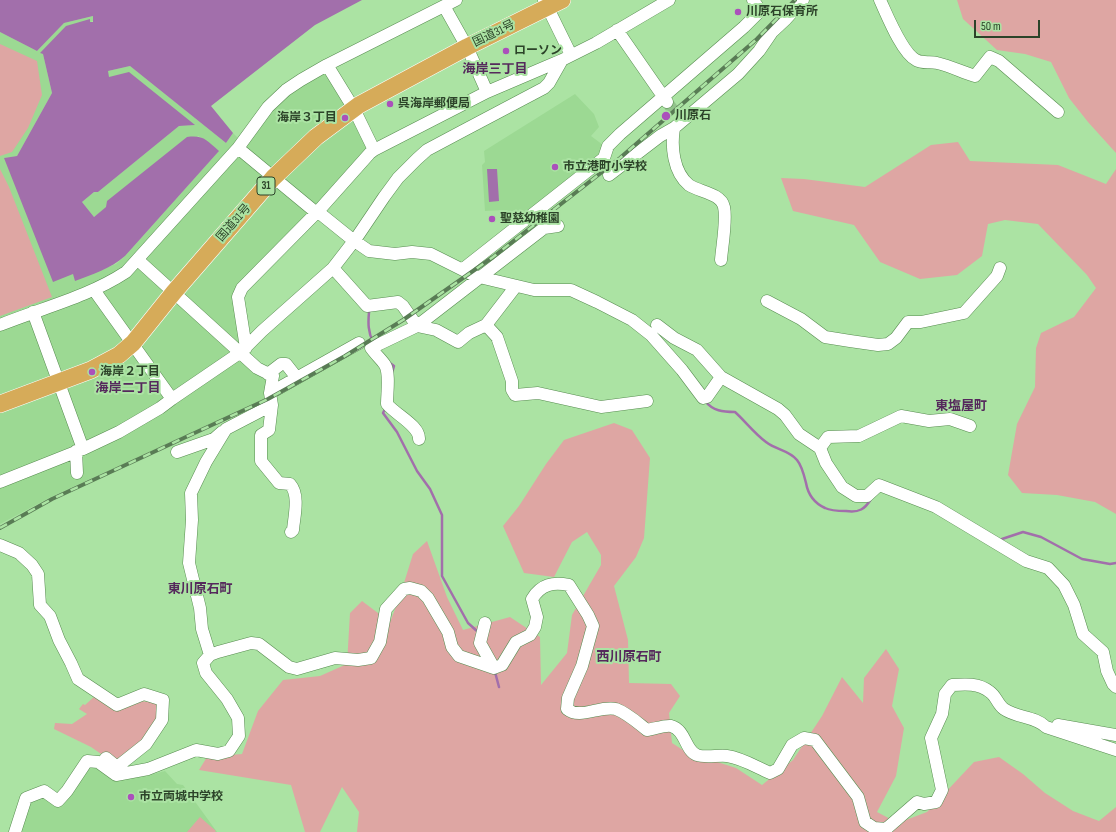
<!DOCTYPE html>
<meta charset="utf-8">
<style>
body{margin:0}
#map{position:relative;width:1116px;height:832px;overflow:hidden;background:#abe3a3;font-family:"Sofia Sans Condensed",sans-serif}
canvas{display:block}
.scale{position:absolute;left:974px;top:20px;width:66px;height:18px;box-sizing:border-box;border:2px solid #2c4329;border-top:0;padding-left:5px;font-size:12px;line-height:14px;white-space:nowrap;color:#2c4329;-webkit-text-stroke:3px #abe3a3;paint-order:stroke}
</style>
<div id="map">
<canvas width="1116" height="832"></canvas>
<div class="scale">50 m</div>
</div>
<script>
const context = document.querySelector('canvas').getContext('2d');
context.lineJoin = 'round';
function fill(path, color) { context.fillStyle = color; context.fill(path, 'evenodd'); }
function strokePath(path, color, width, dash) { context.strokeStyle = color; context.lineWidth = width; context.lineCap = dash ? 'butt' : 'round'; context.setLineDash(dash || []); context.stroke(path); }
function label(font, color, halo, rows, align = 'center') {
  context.font = font + ' "Sofia Sans Condensed","Noto Sans JP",sans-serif'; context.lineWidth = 4; context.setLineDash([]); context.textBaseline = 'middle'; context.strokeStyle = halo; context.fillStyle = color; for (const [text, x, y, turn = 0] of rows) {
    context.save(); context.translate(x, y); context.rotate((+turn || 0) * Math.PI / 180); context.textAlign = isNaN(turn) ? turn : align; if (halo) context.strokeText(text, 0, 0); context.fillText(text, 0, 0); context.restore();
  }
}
fill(new Path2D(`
 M93,16V21L90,22V20L40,53L43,54L52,93L17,156L4,158L73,274L76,280L116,264L125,256L218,152L204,139L198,136L94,217L82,202L94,192H98L179,126L194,125L108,77V71L130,66L226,143L233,133L242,142L264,111L327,65L375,149L240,291L247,357L269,373L267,398L53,496L0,524V32L37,51L64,23Z
 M575,94L594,114L599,127L591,136L603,145L600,158L517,224L504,210L485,211L482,165L485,162L484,151Z
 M97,765L120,779L146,776L165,771L177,784L183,785L217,832H20L30,800L44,795L59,808L63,806L80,781L86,767Z`), '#9cd993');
fill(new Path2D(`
 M957,0H1116V153L1088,122L1069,98L1051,62L1025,54L997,50L963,19Z
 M0,44L37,61L42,95L28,128L12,152L0,156Z
 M958,142L970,161L1058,165L1106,184L1116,169V514L1095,502L1057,495L1022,493L1008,475L1017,424L1035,387L1036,348L1041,333L1074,317L1096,288L1087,275L1038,224L1005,220L988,224L982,256L957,275L920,279L880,262L854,225L793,211L781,178L804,179L865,187L931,145Z
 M0,169L9,187L52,297L0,316Z
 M614,423L632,430L650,458L644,538L636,557L614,586L628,640L629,683L671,684L680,696L669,713L672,743L686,752L736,768L762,785L793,760L822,716L842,677L863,703L864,678L886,649L899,669L892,706L904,728L896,776L877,812L898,823L927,812L974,762L999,757L1023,774L1045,793L1073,811L1099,821L1116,807V832H357L359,812L342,787L320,832H305L291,785L199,770L207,757L242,754L258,711L283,680L320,676L347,664L350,613L362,601L390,622L399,599L413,554L427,541L447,597L463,630L510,617L540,637L541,685L567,653L572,615L601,565V555L587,532L572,542L554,577L524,573L503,526L519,506L546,464L564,440Z
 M95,696L158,703L159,724L117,765L91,747L54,729L55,723L72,724L87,714L79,709L83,704L85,705Z
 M200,817L216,831L215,832H187Z`), '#dea6a3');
fill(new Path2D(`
 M0,0H362L315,25L211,106L233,133L226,143L130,66L108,71L109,77L129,72L195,125L179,126L98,192H94L82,202L94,217L106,207L107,201L187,137C204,135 206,140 219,151L125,256C110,269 93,274 75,281L73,274L53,282L4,158L17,156L52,93L43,54L40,53L66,26L90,19V22H93V16L64,23L37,51L0,32Z
 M487,169H497L499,201L489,202Z`), '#a26fab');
strokePath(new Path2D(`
 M369,312C368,323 368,332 373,342
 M390,363L394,366L392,373
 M705,401C713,411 723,412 735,412C745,421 755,434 766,442C776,450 789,450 797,460C802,466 804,475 806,483C808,494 814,503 825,508C831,511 840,511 846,511C859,513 865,509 871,499
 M386,407L383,413L397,432L417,471L430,489L442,515V576L468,623L478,632V634
 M999,541L1002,539L1023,532L1041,537L1082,559L1110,564L1116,563
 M495,672L499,687`), '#a26fab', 2.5);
strokePath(new Path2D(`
 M667,102L681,121`), '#92c38b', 12, [12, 6]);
const minor = new Path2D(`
 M544,0L571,55
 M880,0C887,15 902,53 916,60C923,64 930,61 937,63C950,66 962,72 975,76L990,57L999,61L1058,112
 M444,6L467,47L487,92
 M617,30L667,102
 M327,65L354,109L374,150
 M238,148L313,210L317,211L353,240L369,251L395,254L412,252L431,254L475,276L534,290H571L597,302L632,320L651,335L682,370L703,398L707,397L721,377
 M609,175L660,136L674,128
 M138,260L257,368L273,376L270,393L272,405L269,430L261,435V461L279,483L290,484C300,495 294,517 293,530L291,532
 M721,260C722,246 727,220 724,207C721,193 699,192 689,185C673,172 671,146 674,128L738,74L759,51L772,32L786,19L803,0
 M333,268L367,306L398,302L403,306L417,326L436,330L458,342L469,333L486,325L516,286
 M463,269L604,158L608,146L620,134L744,27L759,12L760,10L753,0
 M94,290L172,399
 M767,301L801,319L825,337L850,341L878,345L888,344L896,338L908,322H921L964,313L997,276L1000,268
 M33,312L83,449
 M0,325C42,308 88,297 126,272L238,148L268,107L286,90L301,80L327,65L456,0
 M486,325L497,337L512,381V390L515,395L538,393L601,407L647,401
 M657,325L674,338L697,350L721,377L778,409L785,415L799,434L820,448L826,463L842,487L856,496H867L879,485L936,507L1026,561L1048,568L1064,585L1074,605L1083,634L1103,652L1107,671L1113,684L1116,687
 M246,348L238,297L242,288L321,208L370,153L374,150L487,92L562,60L596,43L669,0
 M268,374L281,364H286L297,378
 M270,393L359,343
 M419,439C420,426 396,415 387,404C387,394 390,373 385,365C382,360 375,354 371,348L417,326L544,228L558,226
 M820,448L828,437L859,436L901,416L929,421L950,419L970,426
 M76,451L77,473
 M177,452L214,439L222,432
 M0,482L83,449L119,432L160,408L172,399L241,352L262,331L333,268L357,237L384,197L398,178L417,159L427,150L457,134L544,88L549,83L562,60
 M0,545L19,553L32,565L38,574L40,605L50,616L59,640L71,663L78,679L117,705L144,694L163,700L162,720L146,744L117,767L106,758L105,759
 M485,623L480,643L494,668
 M210,655L202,629L200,608L189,563L192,520L191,493L206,462L226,429L272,405
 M1058,725L1116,735
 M15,832L26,798L44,791L58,801L67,791L87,761L98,762L116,775L148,769L196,750L218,754L229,751L239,736L238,718L227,699L206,673L203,663L210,655L218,652L251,643L259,644L289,667L297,669L335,658L358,660L371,658L380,642L386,609L404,589L410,588L421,591L428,598L448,632L452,647L459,656L494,668L502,665L516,642L530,635L535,627L537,617L532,599C541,584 553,582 569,585L588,615L593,626L582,666L568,698L567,709C580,720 600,705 616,709C627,713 638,723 647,730C654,729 665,725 671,726C686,730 685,751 697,755C705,758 718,755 727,756C742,758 756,767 770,773L778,769L792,745L804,738L815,740L858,797L865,822L874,828L886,829L917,802L924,804L936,802L942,790L931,738L942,714L945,694L952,685C965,684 979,683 990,692C996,696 998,705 1004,709C1017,718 1035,716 1046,727L1116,750`);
const highway = new Path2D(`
 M0,404L91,370L119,355L133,343L174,292L273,178L316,137L359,105L467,47L562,0`);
strokePath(minor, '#578c50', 13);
strokePath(highway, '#fff', 18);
strokePath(minor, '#fff', 12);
strokePath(highway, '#d6ab59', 17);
const rail = new Path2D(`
 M0,528L52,499L268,399L345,356L403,320L493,257L620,158L757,39L795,0`);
strokePath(rail, '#597c55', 4);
strokePath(rail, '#abe3a3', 2.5, [8]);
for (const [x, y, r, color] of [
 [738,12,4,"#ab50bb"],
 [506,51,4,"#ab50bb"],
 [390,104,4,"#ab50bb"],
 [666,116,5,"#ab50bb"],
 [345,118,4,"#ab50bb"],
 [555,167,4,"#ab50bb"],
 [492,219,4,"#ab50bb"],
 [92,372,4,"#ab50bb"],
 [131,797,4,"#ab50bb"]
]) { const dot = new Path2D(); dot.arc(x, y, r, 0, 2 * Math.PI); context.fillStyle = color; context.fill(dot); strokePath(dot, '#abe3a3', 1.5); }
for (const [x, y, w] of [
 [266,186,18]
]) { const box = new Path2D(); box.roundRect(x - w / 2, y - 9, w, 18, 3); context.fillStyle = '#abe3a3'; context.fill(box); strokePath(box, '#2c4329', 1); }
label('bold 11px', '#2c4329', null, [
 ["31",266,186]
]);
label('bold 12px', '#2c4329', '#abe3a3', [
 ["川原石保育所",746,12],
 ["ローソン",514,51],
 ["呉海岸郵便局",398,104],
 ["川原石",675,116],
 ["海岸３丁目",337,118,"right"],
 ["市立港町小学校",563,167],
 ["聖慈幼稚園",500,219],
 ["海岸２丁目",100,372],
 ["市立両城中学校",139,797]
], 'left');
label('12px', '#2c4329', '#abe3a3', [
 ["国道31号",494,34,-26],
 ["国道31号",234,223,-49]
]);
label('bold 13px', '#55295c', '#abe3a3', [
 ["海岸三丁目",495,70],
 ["海岸二丁目",128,389],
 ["東塩屋町",961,407],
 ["東川原石町",200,590],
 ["西川原石町",629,658]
]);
</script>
